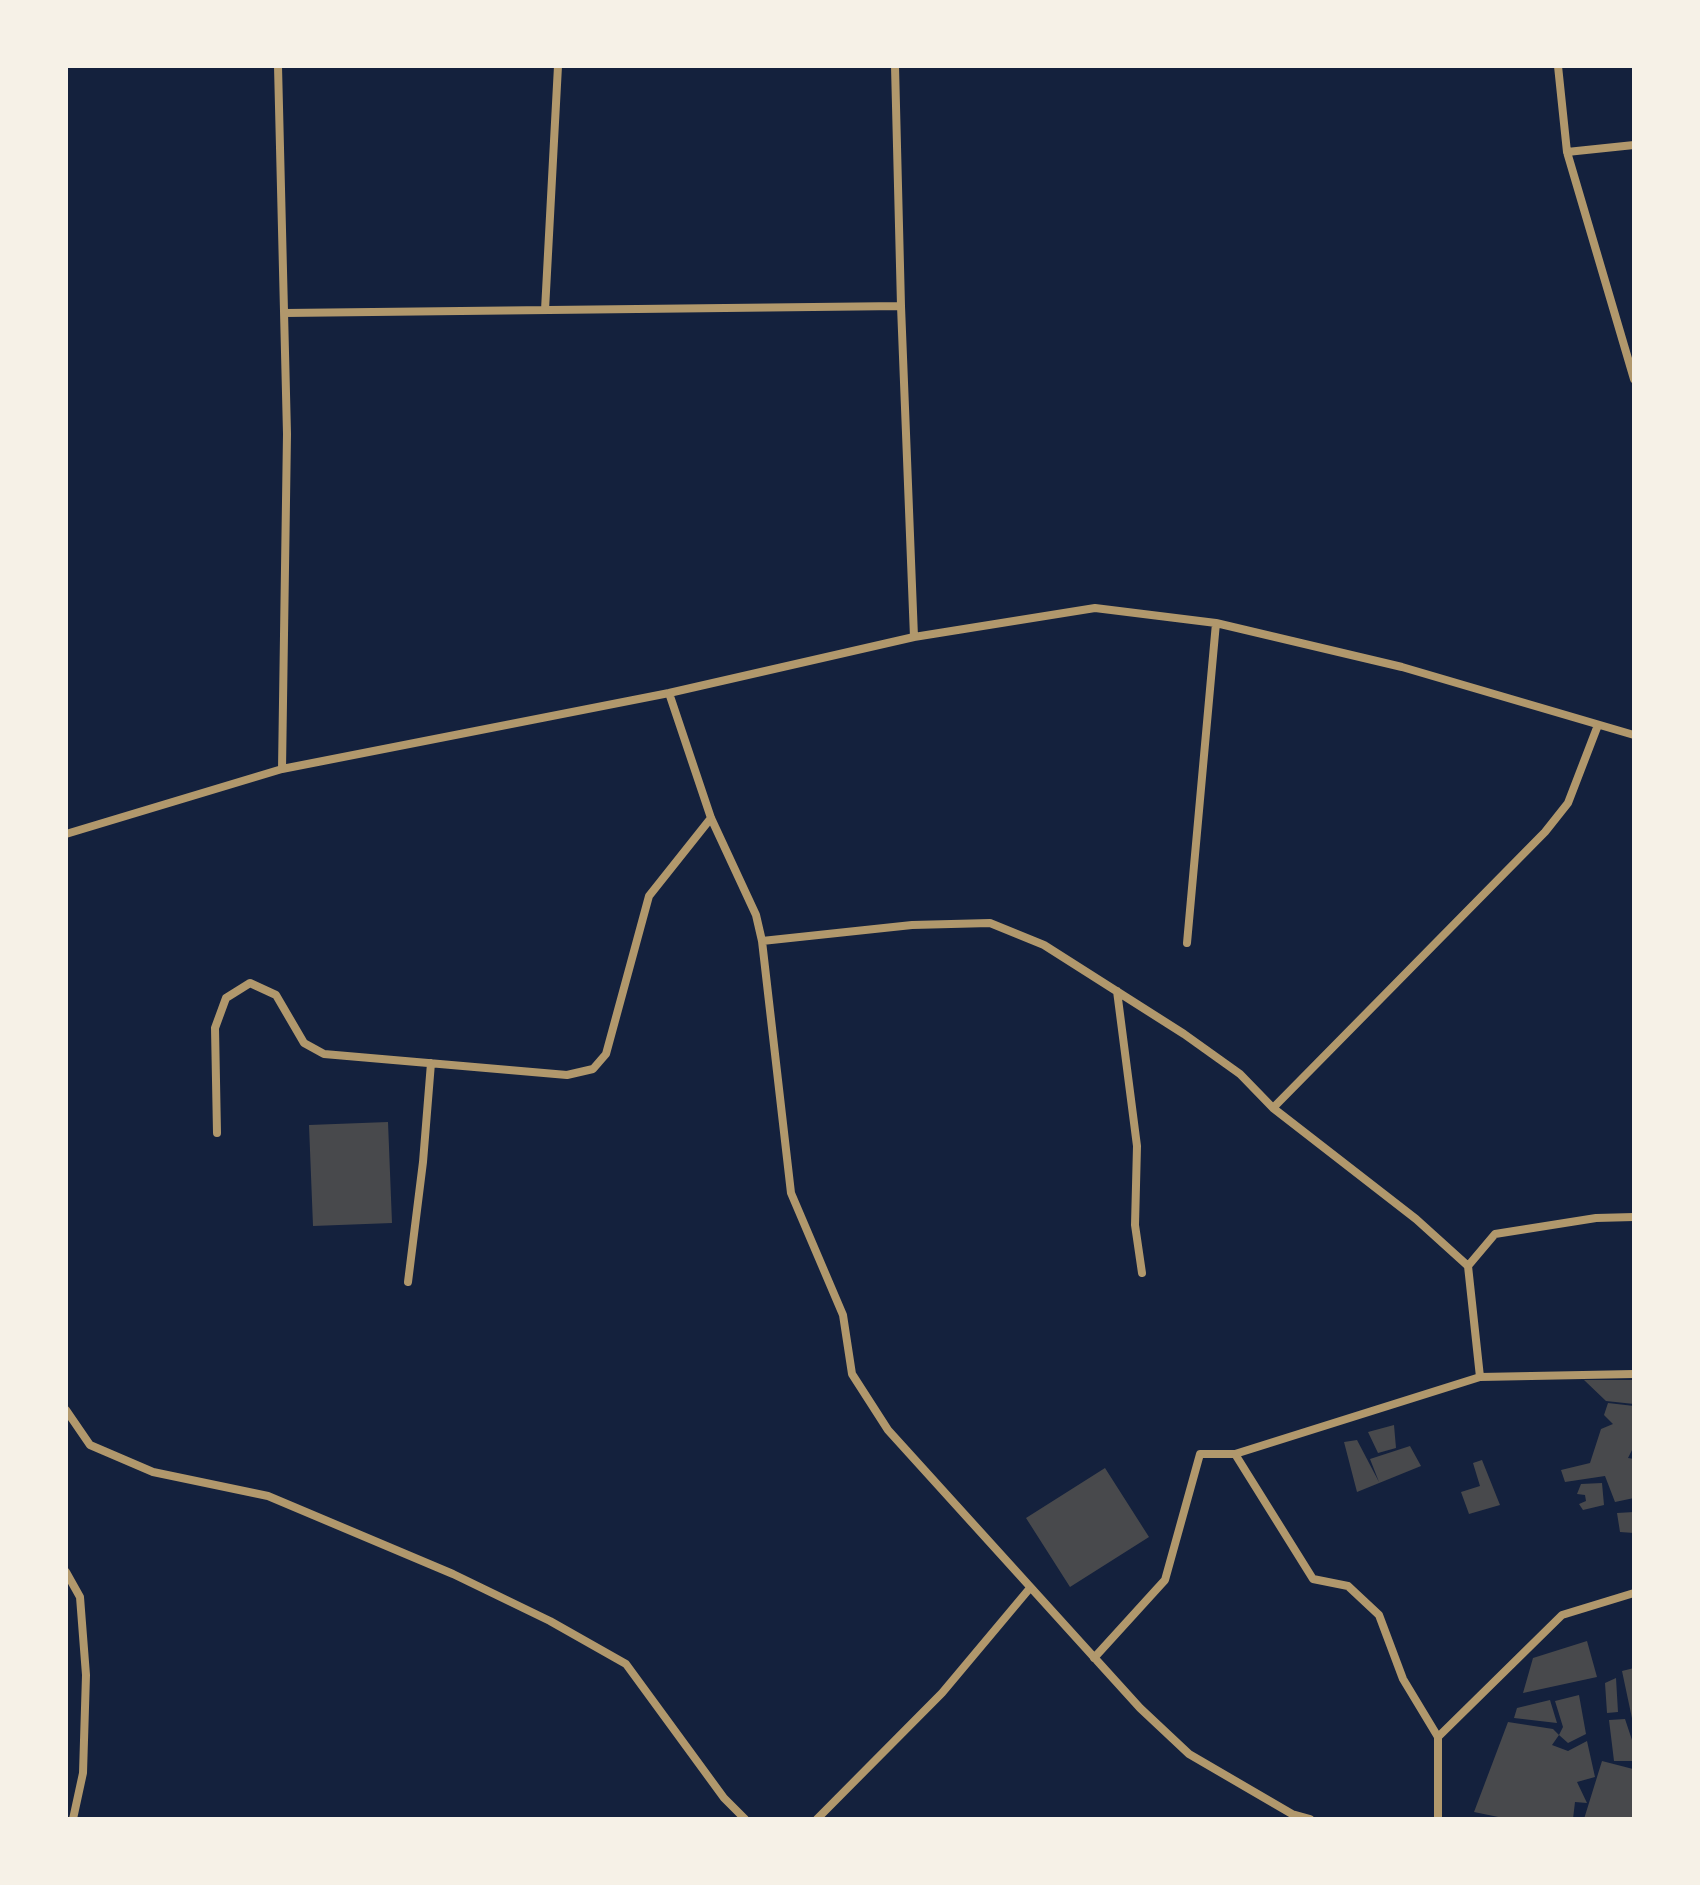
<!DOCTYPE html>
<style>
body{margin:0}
#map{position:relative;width:1700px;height:1885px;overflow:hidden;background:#14213d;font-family:Barlow,sans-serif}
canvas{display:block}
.frame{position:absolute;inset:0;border:68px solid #f6f1e7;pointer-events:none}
</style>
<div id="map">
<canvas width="1700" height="1885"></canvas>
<div class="frame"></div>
</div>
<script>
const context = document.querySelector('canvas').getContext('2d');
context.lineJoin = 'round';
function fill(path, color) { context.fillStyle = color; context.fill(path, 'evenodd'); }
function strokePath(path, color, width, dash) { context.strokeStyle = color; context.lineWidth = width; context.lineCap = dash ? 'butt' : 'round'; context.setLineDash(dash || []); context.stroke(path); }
fill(new Path2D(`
 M388,1122L392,1223L313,1226L309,1125Z
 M1584,1380H1634V1404L1606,1401Z
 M1608,1403L1634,1406V1451L1632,1450L1628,1458L1634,1459V1498L1615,1502L1605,1476L1565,1482L1561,1470L1590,1463L1601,1429L1613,1424L1604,1415Z
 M1394,1425L1396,1448L1378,1453L1368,1432Z
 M1357,1440L1379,1482L1370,1459L1410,1446L1421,1466L1357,1492L1344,1442Z
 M1482,1460L1500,1505L1469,1514L1461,1492L1480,1486L1473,1463Z
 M1105,1468L1149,1537L1070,1587L1026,1518Z
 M1602,1483L1604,1505L1583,1510L1579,1504L1586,1501L1585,1495L1577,1494L1581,1484Z
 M1634,1512V1533L1620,1532L1617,1513Z
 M1587,1641L1597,1677L1523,1693L1533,1658Z
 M1634,1668V1723H1633L1622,1671Z
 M1616,1678L1618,1712L1607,1713L1605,1683Z
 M1579,1695L1586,1734L1568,1743L1559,1735L1563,1727L1555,1701Z
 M1550,1700L1557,1723L1514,1718L1517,1708Z
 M1625,1719L1634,1746V1761H1614L1609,1720Z
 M1508,1722L1553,1729L1559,1735L1552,1745L1568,1751L1587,1741L1595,1777L1577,1782L1587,1803L1575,1802L1573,1819H1508L1474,1812Z
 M1602,1761L1633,1769L1632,1819H1584Z`), '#48494c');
strokePath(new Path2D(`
 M278,66L287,434L282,769
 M895,66L901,306L914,637
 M1558,66L1567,152L1634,379
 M1567,152L1634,145
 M545,310L558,66
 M285,313L901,306
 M669,693L711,818L756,915L762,941L791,1193L843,1315L852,1374L888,1430L1140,1708L1189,1754L1292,1814L1310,1819
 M66,834L282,769L669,693L914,637L1095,608L1216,623L1402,667L1634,735
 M762,941L912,925L990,923L1044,945L1184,1034L1240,1074L1273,1108L1416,1219L1468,1266L1480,1377
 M1187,943L1216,623
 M1117,991L1137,1146L1135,1225L1142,1273
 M1273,1108L1545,832L1568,803L1598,725
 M217,1133L215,1028L226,998L250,983L276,995L304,1043L324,1054L567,1075L593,1069L606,1054L649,896L711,818
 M1468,1266L1495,1234L1596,1218L1634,1217
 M408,1282L423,1162L431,1063
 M66,1410L90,1445L153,1472L268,1496L453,1574L550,1621L626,1664L724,1798L745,1819
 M66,1572L80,1597L86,1675L83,1773L73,1819
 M1094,1658L1165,1580L1200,1454H1235
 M1438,1737L1562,1615L1634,1593
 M817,1819L942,1693L1030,1588
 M1438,1819V1737L1403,1679L1379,1615L1348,1586L1313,1579L1235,1454L1480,1377L1634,1374`), '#b1986c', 8);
</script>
